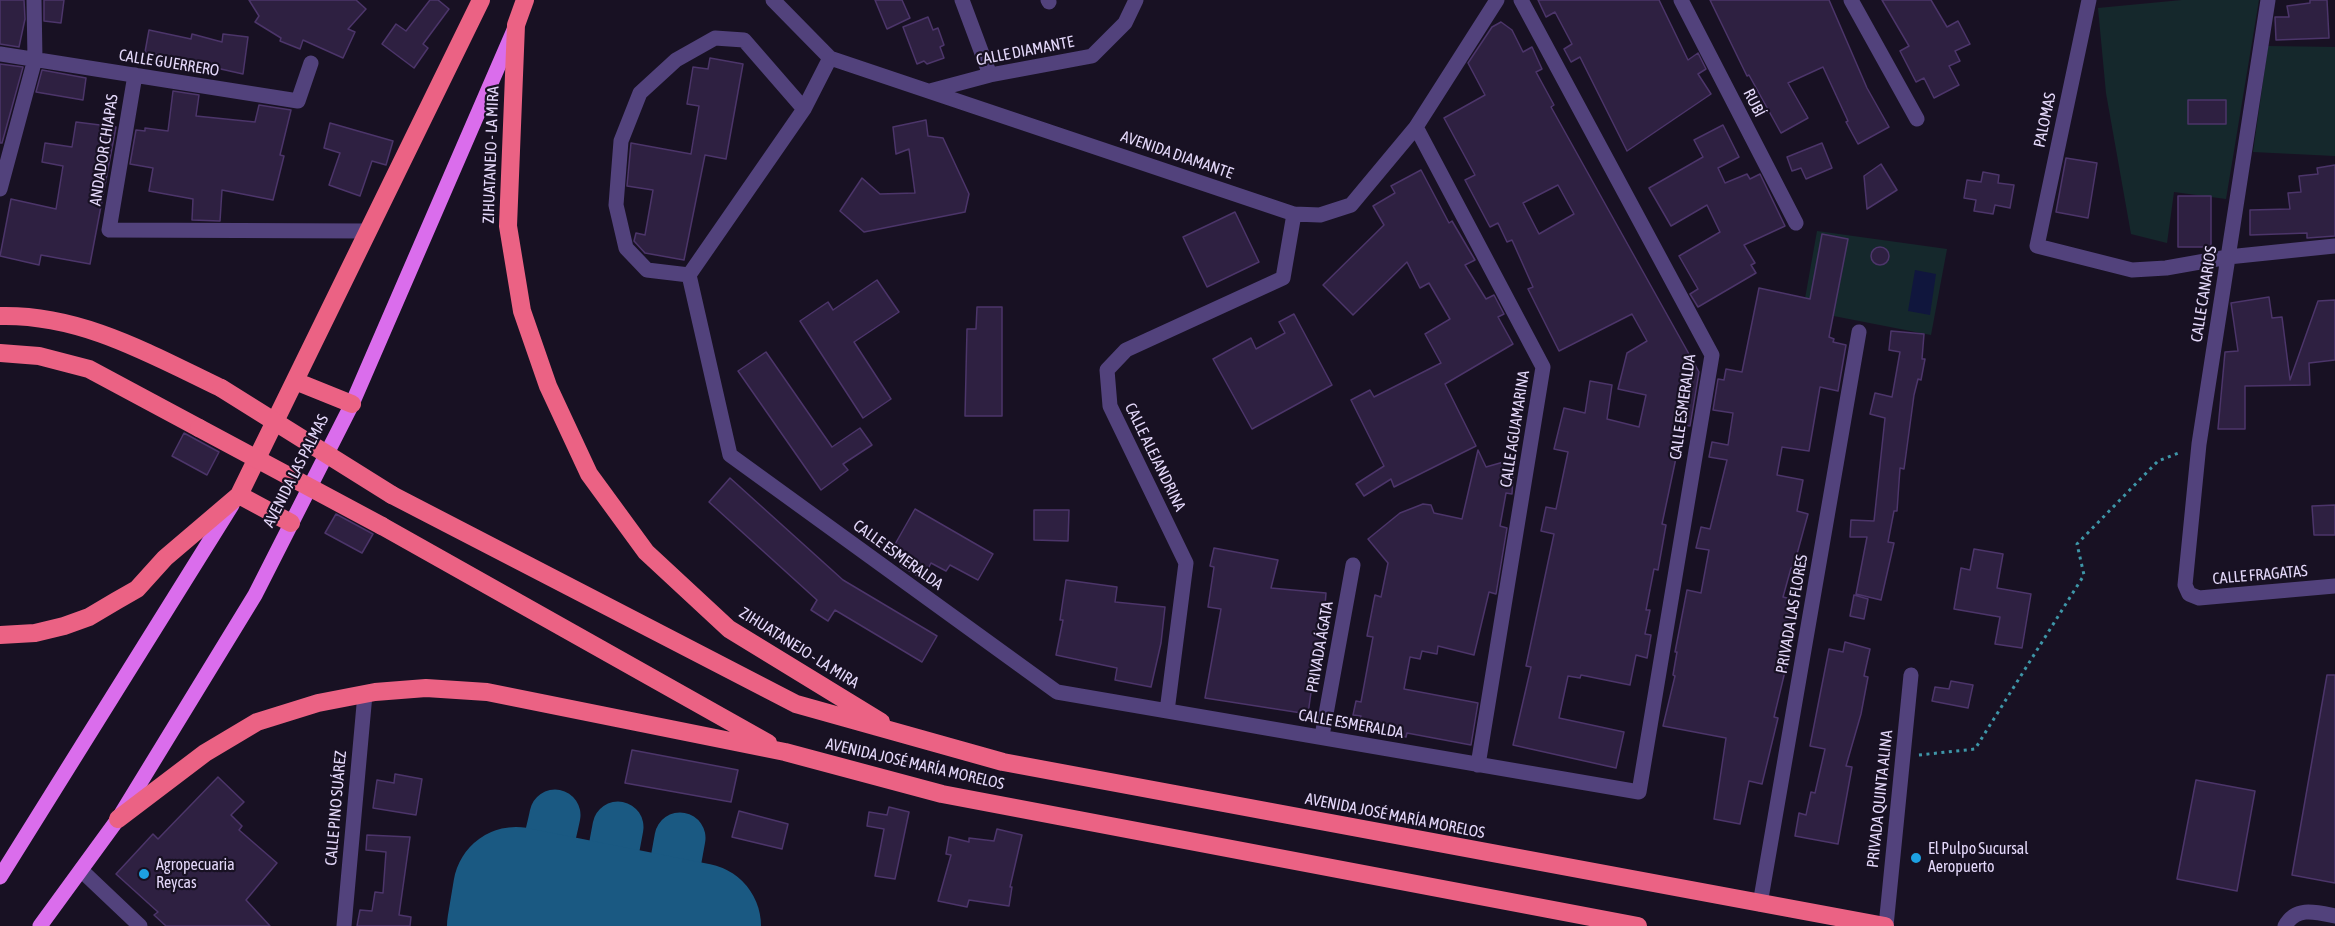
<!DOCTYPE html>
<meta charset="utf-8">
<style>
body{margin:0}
canvas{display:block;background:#181123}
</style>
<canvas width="2335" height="926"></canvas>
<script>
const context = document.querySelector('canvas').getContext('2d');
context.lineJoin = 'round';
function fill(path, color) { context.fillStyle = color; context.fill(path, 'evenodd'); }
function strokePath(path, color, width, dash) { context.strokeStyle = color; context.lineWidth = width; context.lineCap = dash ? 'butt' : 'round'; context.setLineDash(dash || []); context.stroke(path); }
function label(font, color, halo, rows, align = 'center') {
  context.font = font + ' "Asap Condensed",sans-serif'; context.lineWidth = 4.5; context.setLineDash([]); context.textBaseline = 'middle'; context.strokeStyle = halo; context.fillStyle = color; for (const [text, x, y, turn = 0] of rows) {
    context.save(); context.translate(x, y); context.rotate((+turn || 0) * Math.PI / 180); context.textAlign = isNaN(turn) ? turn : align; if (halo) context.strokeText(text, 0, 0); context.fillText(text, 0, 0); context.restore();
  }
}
fill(new Path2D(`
 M2182,0H2259L2226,199L2174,192L2167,243L2131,234L2106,93L2098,8Z
 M2268,46L2335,47V156L2253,152Z
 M1817,231L1947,249L1931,335L1803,310Z`), '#15282c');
fill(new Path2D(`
 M1915,270L1936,274L1930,315L1908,311Z`), '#10163d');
strokePath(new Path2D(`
 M547,926C530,905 550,841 555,815
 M604,926L603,907L618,827
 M664,926L680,838`), '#1a5982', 51);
strokePath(new Path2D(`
 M510,926L516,890L698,926`), '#1a5982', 126);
const building = new Path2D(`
 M0,0H24L25,19L19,47L0,44Z
 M44,0H64L61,23L44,21Z
 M249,0H356L366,9L348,29L355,32L343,58L303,40L300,49L280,41L281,38L255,22L259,16Z
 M430,0H438L449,9L423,44L428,48L414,68L382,44L396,24L406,31Z
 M875,0H902L910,18L887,29Z
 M1538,0H1659L1688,60L1698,53L1706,69L1698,74L1711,94L1627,151L1580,57L1571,62L1564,49L1572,44L1555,12L1546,17Z
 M1710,0H1829L1867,88L1889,127L1858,144L1846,122L1848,121L1823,67L1788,83L1808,118L1781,133L1749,75L1747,76Z
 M1882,0H1931L1947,27L1958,21L1970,44L1955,51L1960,61L1949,66L1959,85L1934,98L1924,78L1916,82L1900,51L1909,46Z
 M2310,0H2327L2329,38L2276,40L2275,17H2289L2287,6L2310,3Z
 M928,17L933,30L938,28L944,45L940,47L944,58L927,64L924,61L917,64L903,27Z
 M1501,22L1512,30L1523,52L1532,47L1542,69L1536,72L1554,105L1551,107L1699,372L1690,426L1683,425L1662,524L1666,525L1658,570L1654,569L1646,610H1650L1645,634L1651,635L1647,658L1636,655L1630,685L1581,675L1580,678L1568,676L1559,718L1624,732L1616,768L1513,745L1531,667L1526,666L1554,534L1541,531L1546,507L1556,509L1568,452L1554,449L1564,408L1585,413L1590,381L1612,385L1607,419L1639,427L1646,395L1618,389L1627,353L1647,341L1632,314L1559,351L1528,289L1533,287L1512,240L1507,242L1498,223L1490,227L1465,180L1475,175L1444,118L1485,95L1468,63L1492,27ZM1558,185L1574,214L1539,234L1523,203Z
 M149,30L191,39L192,34L222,42L223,34L248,37L243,74L145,52Z
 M710,58L743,64L726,159L705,155L684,260L645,253L634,241L636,233L645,235L653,190L627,186L631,143L691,154L699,106L687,104L693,67L708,69Z
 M0,64L23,67L2,143H0Z
 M42,70L86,78L83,100L36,92Z
 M173,91L199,95L196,116L255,122L259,105L291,110L280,155L284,156L273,200L222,190L220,221L192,220L193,199L149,191L153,168L130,164L136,130L145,131V128L168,131Z
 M2188,100H2226V124H2188Z
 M926,120L928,136L943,138L969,194L965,212L864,232L840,211L862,178L880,194L915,193L909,149L896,154L893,127Z
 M76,122L116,127L90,264L41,255L39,265L0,256L11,199L56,209L63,166L42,162L45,143L72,147Z
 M330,123L393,141L386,165L372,161L360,196L329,185L340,153L324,148Z
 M1723,125L1739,157L1718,168L1725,183L1747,174L1750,179L1760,174L1785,226L1744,245L1755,263L1751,265L1756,273L1698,307L1690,294L1698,289L1679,256L1720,232L1707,205L1671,226L1649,188L1703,157L1694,140Z
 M1822,143L1832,168L1806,179L1801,168L1792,171L1787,157Z
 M2066,158L2097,163L2088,218L2056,212Z
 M1881,164L1897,190L1867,209L1864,176Z
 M2335,165V236L2307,238V233L2250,235V210L2290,209L2288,193L2301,192L2299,176L2318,174L2317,168Z
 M1421,170L1449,223L1452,221L1475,260L1465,265L1486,299L1494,295L1504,314L1498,317L1513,344L1445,384L1476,446L1394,487L1391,479L1364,496L1356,484L1384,466L1351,400L1370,390L1374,397L1441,363L1425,334L1450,319L1429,283L1420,288L1407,262L1353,315L1323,285L1384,225L1373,206L1395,193L1391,186Z
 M1983,172L1999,175L1998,183L2014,185L2010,208L1995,205L1993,214L1974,211L1976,200L1964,198L1967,180L1981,182Z
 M2178,196H2211V247H2178Z
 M1235,212L1259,262L1207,287L1183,237Z
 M1822,234L1848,239L1829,337L1834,339L1833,342L1846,345L1838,391L1820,387L1809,451L1782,447L1777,475L1803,480L1797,511L1808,514L1797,554L1804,556L1800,570L1791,568L1783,597L1795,600L1794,610L1783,662L1787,663L1774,717L1778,718L1762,784L1749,781L1740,824L1714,819L1726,738L1663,726L1675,676L1673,675L1677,652H1675L1687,590L1701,593L1709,550L1696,548L1701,527L1710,529L1727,460L1709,457L1712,442L1728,445L1733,413L1713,410L1718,379L1724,380L1726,369L1742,372L1759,288L1810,299Z
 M1871 256a9 9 0 1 1 18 0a9 9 0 1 1-18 0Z
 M877,280L899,312L854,342L891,399L863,418L800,321L828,302L833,310Z
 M2269,297L2272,318L2282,317L2290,380L2318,301L2335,300V360L2309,363L2310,385L2245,386V429H2218L2225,352L2238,351L2231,303Z
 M977,307H1002V416H965L967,329H976Z
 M1294,314L1332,385L1252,429L1213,359L1251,338L1256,349L1285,333L1279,322Z
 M1891,331L1924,334L1922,359H1925L1921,380L1918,379L1914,395L1904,469L1900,468L1897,511H1894L1888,542L1894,543L1881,600L1856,594L1867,537H1850L1851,520L1874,521L1885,418L1870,414L1875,393L1892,397L1900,352L1889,350Z
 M766,352L832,447L860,428L872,445L843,464L848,470L821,490L738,371Z
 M184,433L219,452L207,475L172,456Z
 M1478,450L1486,467L1514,459L1512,494L1506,493L1500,526L1507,528L1496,594L1489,592L1474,655L1438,646L1437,654L1422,651L1420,659L1410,657L1404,689L1478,703L1471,745L1407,733L1406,737L1358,726L1361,716L1353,715L1356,701L1361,702L1373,637L1367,636L1375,595L1381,597L1388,563L1368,539L1400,513L1423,504L1431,505L1434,513L1462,519Z
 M730,478L843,580L937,636L922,662L835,610L828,621L811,610L817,600L709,502Z
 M2335,505V535H2314L2312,506Z
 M915,509L993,554L978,580L950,565L946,571L931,563L923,579L901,566L908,554L894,546Z
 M1034,510H1069L1068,541L1034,540Z
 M336,514L373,534L362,553L325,533Z
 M1214,548L1278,560L1271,588L1326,593L1322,643L1316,678H1313L1308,714L1205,698L1221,609L1208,607L1214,567L1210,566Z
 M1974,549L2003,554L1997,588L2031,594L2022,648L1995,644L2000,617L1954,609L1961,568L1970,570Z
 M1066,580L1117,587L1115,602L1165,607L1161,643L1151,687L1115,680L1117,668L1056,655L1063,620H1060Z
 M1854,595L1868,599L1864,619L1850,616Z
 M1845,642L1870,649L1864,676L1868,677L1861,714L1846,766L1852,767L1838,844L1795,836L1799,813L1806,815L1811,792L1815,793L1825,749L1810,746L1829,649L1843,652Z
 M2327,675H2335V883L2292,875Z
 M1951,681L1973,685L1968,708L1932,701L1935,687L1949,689Z
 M632,750L738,770L731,802L625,783Z
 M395,774L422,779L416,815L373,808L377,780L394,783Z
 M218,777L244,802L231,815L242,826L239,830L277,863L246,900L270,926H166L154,915L158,912L116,874L153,834L158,839Z
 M2196,780L2255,791L2237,891L2177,879Z
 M889,807L909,812L895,879L875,876L884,829L867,826L869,812L887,815Z
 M739,811L788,824L782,849L732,837Z
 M997,829L1022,835L1010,887H1012L1009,906L969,900L967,907L938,901L951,855L946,854L949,837L969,842V838L994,841Z
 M367,835L410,837L399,915L411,917L410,926H357L360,910L372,911L375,892L383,893L386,852L366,850Z`);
fill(building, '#2e2041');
strokePath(building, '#4c356a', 1.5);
strokePath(new Path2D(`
 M1919,755L1975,749L2084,575L2077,544L2158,461L2181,452`), '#3e96a8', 3, [3, 4.5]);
strokePath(new Path2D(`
 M773,0L830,58L1294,214L1320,215L1351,205L1416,127L1497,0
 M962,0L990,75
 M1048,0L1049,2
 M1681,0L1796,223
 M1851,0L1917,119
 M2089,0L2037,246L2132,270L2166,268L2228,257L2335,246
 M2268,0L2199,444L2185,585L2189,594L2199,598L2335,586
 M0,54L298,101L311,63
 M830,58L804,109L689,275L730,455L1057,692L1639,792L1712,355L1521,0
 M135,75L109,230L368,231
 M930,91L990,75L1092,56L1125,23L1136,0
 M1416,127L1543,367L1478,765
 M0,189L35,59L34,0
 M689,275L647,270L626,248L616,205L621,141L640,93L676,60L715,38L744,40L804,109
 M1167,711L1186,563L1110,406L1107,370L1126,350L1283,278L1294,214
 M1322,736L1353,565
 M81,870L140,926
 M1760,904L1859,332
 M344,926L365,694
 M1886,926L1911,675
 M2285,926C2296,906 2316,912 2335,916`), '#52427c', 15);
strokePath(new Path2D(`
 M0,877L232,505
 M40,926L118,819L255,595L352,404L514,30`), '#da6dec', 15);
strokePath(new Path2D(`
 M525,0L516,25L508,226L522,311L548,386L589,474L646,552L729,629L881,722
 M0,316C81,314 150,354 221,388
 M0,353L39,356L89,369L199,428
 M295,381L352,404
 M239,495L291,523
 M392,495L796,704L1003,762L1885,926
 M382,526L768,743
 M0,635L35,633L64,626L89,617L116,601L137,589L165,558L239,495L481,0
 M118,819L205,753L257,722L318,703L375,692L426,688L487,692L785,752L942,794L1638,926`), '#eb6284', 18);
strokePath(new Path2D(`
 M221,388L392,495
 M199,428L382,526`), '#eb6284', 18);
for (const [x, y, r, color] of [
 [1916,858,6,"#1da1e2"],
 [144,874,6,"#1da1e2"]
]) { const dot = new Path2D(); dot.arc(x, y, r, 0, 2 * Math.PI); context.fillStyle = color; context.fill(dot); strokePath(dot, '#181123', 2); }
label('16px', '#e4d8fa', '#181123', [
 ["CALLE DIAMANTE",1025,51,-11],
 ["CALLE GUERRERO",169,63,9],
 ["RUBÍ",1754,103,63],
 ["PALOMAS",2045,120,-78],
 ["ANDADOR CHIAPAS",104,150,-81],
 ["ZIHUATANEJO - LA MIRA",491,155,-88],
 ["AVENIDA DIAMANTE",1177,155,19],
 ["CALLE CANARIOS",2204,294,-81],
 ["CALLE ESMERALDA",1683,407,-82],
 ["CALLE AGUAMARINA",1515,429,-81],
 ["CALLE ALEJANDRINA",1155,457,64],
 ["AVENIDA LAS PALMAS",296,471,-63],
 ["CALLE ESMERALDA",898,555,36],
 ["CALLE FRAGATAS",2260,575,-5],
 ["PRIVADA LAS FLORES",1792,614,-80],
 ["PRIVADA ÁGATA",1320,647,-80],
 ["ZIHUATANEJO - LA MIRA",799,648,32],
 ["CALLE ESMERALDA",1351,724,10],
 ["AVENIDA JOSÉ MARÍA MORELOS",915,764,13],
 ["PRIVADA QUINTA ALINA",1880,799,-84],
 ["CALLE PINO SUÁREZ",336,808,-85],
 ["AVENIDA JOSÉ MARÍA MORELOS",1395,816,11]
]);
label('16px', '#e4d8fa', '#181123', [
 ["El Pulpo Sucursal",1928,849],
 ["Aeropuerto",1928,867],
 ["Agropecuaria",156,865],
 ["Reycas",156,883]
], 'left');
</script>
